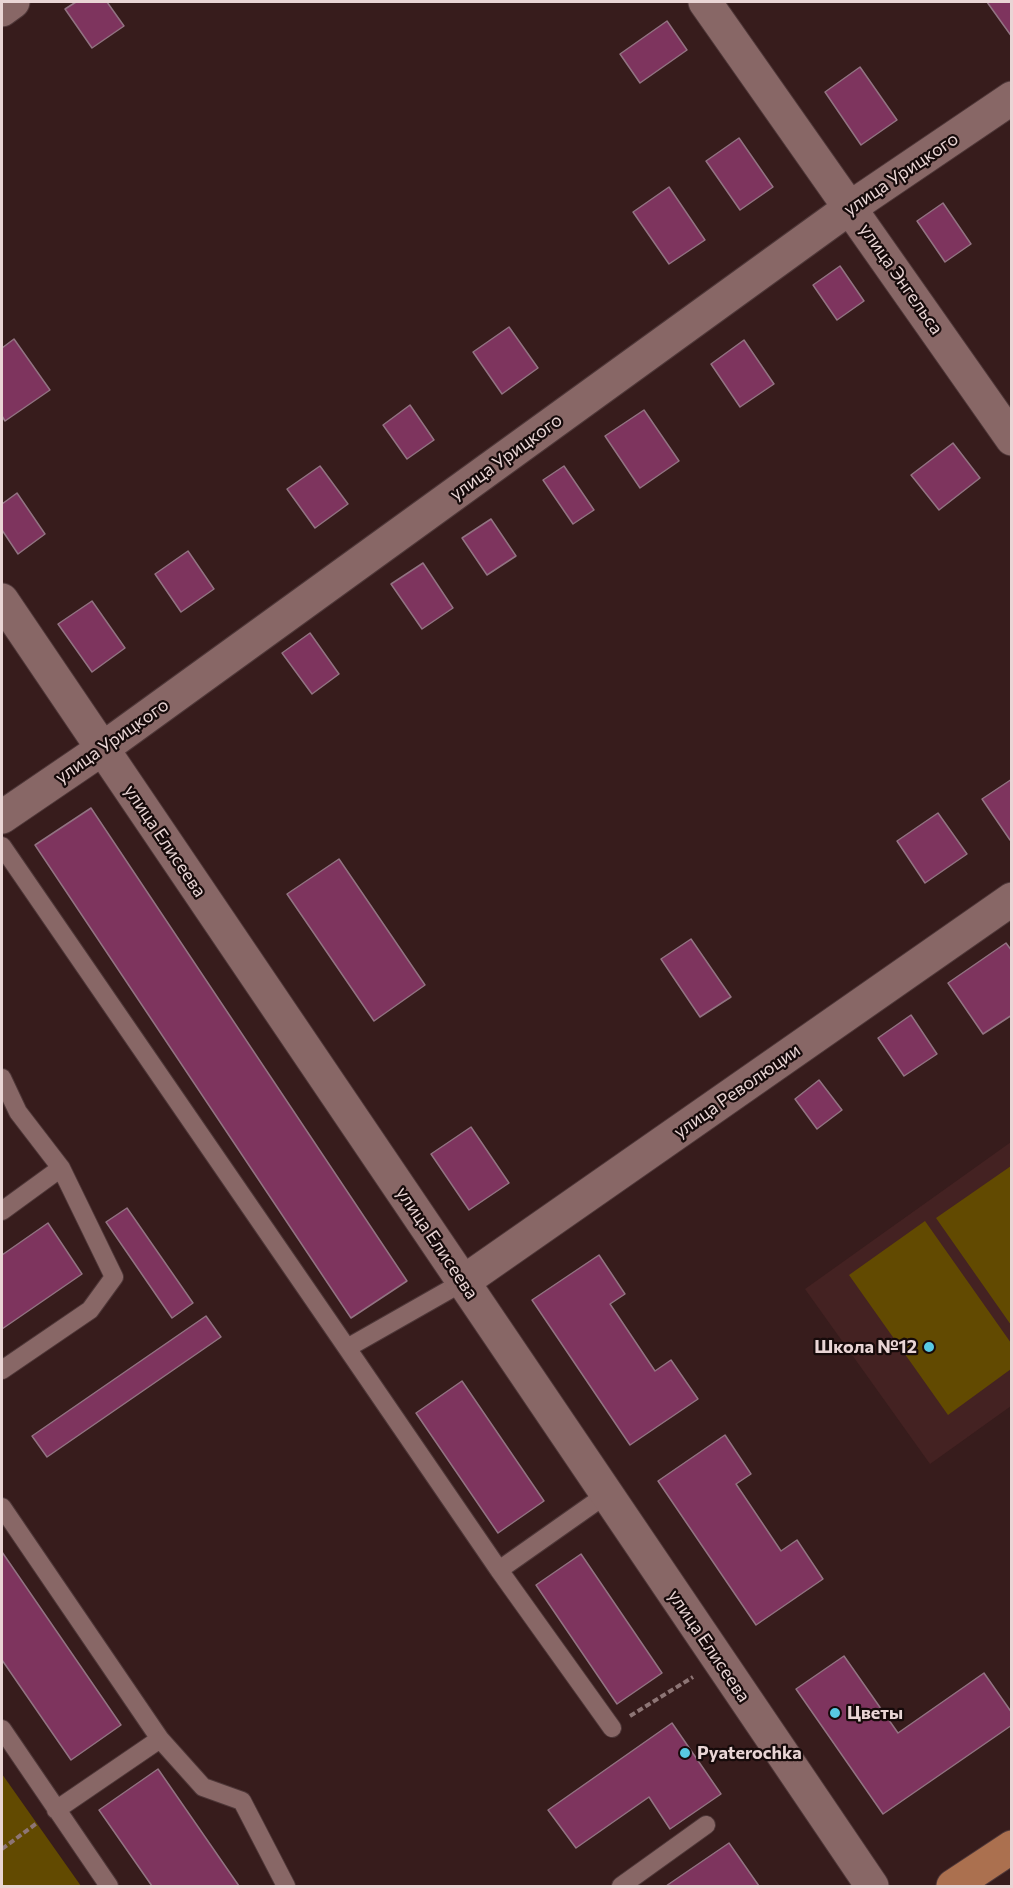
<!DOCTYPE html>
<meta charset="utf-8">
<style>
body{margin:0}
#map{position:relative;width:1013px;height:1888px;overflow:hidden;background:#371c1c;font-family:Commissioner,sans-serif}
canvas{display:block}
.frame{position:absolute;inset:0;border:3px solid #e9d5d5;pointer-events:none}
</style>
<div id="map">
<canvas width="1013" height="1888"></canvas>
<div class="frame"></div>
</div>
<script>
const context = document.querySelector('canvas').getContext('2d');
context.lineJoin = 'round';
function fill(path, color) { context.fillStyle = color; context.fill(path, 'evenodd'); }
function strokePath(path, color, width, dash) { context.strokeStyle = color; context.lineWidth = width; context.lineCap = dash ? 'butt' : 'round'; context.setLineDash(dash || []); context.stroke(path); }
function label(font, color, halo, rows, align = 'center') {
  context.font = font + ' Commissioner,sans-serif'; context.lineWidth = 4.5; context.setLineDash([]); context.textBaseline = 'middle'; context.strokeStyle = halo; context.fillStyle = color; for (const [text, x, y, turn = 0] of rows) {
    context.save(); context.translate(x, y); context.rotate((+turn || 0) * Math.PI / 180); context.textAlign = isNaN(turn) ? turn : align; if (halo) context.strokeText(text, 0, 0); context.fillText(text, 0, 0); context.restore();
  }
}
fill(new Path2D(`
 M1011,1142V1406L930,1464L805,1289Z`), '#422');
fill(new Path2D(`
 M1011,1166V1325L936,1218Z
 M925,1221L1011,1343V1369L948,1415L849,1275Z
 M2,1774L81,1886H2Z`), '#624a01');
const building = new Path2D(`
 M76,2H107L124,26L92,48L65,9Z
 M987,2H1012V37Z
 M667,21L687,50L640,83L620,54Z
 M860,67L897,120L861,145L825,92Z
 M739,138L773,187L740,210L706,161Z
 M669,187L705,240L669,264L633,212Z
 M943,203L971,244L945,262L917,221Z
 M840,266L864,301L837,320L813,285Z
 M509,327L538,368L502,394L473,352Z
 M14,339L50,390L5,421L2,416V348Z
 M744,340L774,384L740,407L711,364Z
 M410,405L434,440L407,459L383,425Z
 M644,410L679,461L640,488L605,436Z
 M953,443L980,478L939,510L911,475Z
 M320,466L348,504L315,528L287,489Z
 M564,466L594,510L573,524L543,480Z
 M17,493L45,534L18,554L2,530V504Z
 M491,519L516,556L487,575L462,538Z
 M188,551L214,589L181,612L155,574Z
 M423,563L453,608L422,629L391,584Z
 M92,601L125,648L92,672L58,624Z
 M310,633L339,674L312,694L282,653Z
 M1012,779V839L1010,840L982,799Z
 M91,808L407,1281L351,1318L35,845Z
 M938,813L967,854L925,883L897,841Z
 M339,859L425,985L374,1021L287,894Z
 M691,939L731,997L700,1017L661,959Z
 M1006,943L1012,951V1015L983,1034L948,983Z
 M911,1015L937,1054L904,1076L878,1038Z
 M819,1080L842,1110L817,1129L795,1099Z
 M471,1127L509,1183L469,1210L431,1154Z
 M127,1208L193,1303L172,1318L106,1222Z
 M48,1223L82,1274L2,1329V1255Z
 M599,1255L625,1294L610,1304L655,1371L671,1360L698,1399L630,1445L532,1300Z
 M206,1316L221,1337L47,1457L32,1436Z
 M462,1381L544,1501L498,1533L416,1413Z
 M725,1435L751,1474L736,1484L781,1551L797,1540L823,1579L756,1625L658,1481Z
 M2,1552L121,1725L71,1760L2,1660Z
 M581,1554L662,1673L617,1704L536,1585Z
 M844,1656L898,1733L984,1673L1012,1713V1725L883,1814L796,1689Z
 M672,1723L721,1794L670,1829L649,1797L576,1848L548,1810Z
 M158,1769L239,1886H152L99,1810Z
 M729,1843L759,1886H666Z`);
fill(building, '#7e345e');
strokePath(building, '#927382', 1.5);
const service = new Path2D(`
 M2,846L347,1348L463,1282
 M2,1078L18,1112L61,1168L114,1277L90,1310L2,1370
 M2,1211L61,1168
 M347,1348L499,1570L607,1494
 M2,1507L160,1739L203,1787L242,1801L286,1886
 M499,1570L612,1728
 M2,1729L109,1886
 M56,1810L160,1739
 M621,1886L706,1825`);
const minor = new Path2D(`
 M705,2L1012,439
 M2,10L13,2
 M2,600L872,1886
 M2,817L102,749L851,207L1012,98
 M463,1282L1012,899`);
const primary = new Path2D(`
 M953,1886L1012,1847`);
strokePath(service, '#4e3738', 20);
strokePath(minor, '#4e3738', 35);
strokePath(primary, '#4e3738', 35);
strokePath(new Path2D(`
 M630,1716L693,1677
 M2,1849L37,1823`), '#8d7575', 4, [6, 3]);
strokePath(service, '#886766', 18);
strokePath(minor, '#886766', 33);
strokePath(primary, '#ab704f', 33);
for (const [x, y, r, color] of [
 [929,1347,6,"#58c9e3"],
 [835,1713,6,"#58c9e3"],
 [685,1753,6,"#58c9e3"]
]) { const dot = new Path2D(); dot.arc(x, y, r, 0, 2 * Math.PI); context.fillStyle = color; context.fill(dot); strokePath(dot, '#160a0a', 2); }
label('18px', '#e9d5d5', '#160a0a', [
 ["улица Урицкого",901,174,-34],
 ["улица Энгельса",901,279,55],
 ["улица Урицкого",506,457,-36],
 ["улица Урицкого",112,741,-35],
 ["улица Елисеева",165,841,56],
 ["улица Революции",737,1091,-35],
 ["улица Елисеева",437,1243,56],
 ["улица Елисеева",709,1646,56]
]);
label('bold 18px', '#e9d5d5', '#160a0a', [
 ["Школа №12",917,1347,"right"],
 ["Цветы",847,1713],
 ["Pyaterochka",697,1753]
], 'left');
</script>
